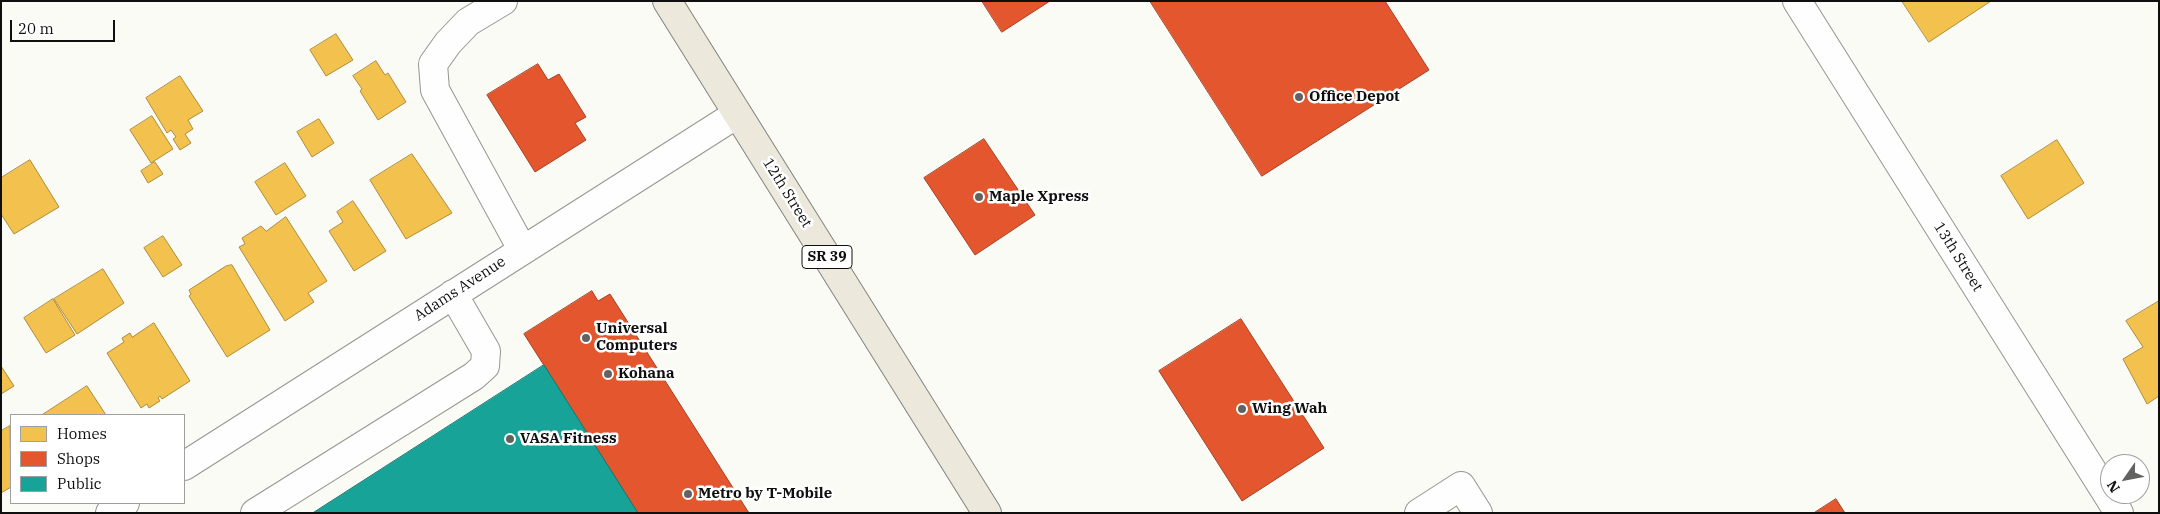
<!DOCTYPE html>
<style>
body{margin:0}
#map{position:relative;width:2160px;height:514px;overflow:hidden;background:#fbfbf5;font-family:"IBM Plex Serif",serif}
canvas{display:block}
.frame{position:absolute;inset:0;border:2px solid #0f0f0f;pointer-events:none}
.legend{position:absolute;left:10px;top:414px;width:175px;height:90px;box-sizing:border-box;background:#fff;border:1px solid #9f9f9f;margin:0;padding:6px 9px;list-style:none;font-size:15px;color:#0f0f0f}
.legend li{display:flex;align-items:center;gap:10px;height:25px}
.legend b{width:25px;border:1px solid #9f9f9f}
.north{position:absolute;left:2100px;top:454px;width:50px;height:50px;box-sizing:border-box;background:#fff;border:1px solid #9f9f9f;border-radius:50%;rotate:237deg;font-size:14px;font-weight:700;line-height:20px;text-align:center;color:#0f0f0f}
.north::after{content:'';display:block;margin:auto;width:18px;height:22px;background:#626260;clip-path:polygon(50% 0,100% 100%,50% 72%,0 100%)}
.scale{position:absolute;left:10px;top:20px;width:105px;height:22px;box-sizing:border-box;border:2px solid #0f0f0f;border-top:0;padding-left:6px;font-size:15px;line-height:18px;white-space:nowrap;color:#0f0f0f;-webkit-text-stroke:4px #fff;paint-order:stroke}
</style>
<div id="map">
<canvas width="2160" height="514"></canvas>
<div class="frame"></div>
<ul class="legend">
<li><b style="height:14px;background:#f2c14e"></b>Homes</li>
<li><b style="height:14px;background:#e4572e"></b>Shops</li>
<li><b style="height:14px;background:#17a398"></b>Public</li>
</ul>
<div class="north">N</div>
<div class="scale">20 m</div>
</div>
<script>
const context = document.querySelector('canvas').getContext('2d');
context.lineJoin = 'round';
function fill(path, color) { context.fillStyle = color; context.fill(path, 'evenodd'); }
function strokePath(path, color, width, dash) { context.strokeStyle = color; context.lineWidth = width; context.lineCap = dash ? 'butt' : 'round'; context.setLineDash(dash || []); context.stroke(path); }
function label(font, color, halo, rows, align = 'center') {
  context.font = font + ' "IBM Plex Serif",serif'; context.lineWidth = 5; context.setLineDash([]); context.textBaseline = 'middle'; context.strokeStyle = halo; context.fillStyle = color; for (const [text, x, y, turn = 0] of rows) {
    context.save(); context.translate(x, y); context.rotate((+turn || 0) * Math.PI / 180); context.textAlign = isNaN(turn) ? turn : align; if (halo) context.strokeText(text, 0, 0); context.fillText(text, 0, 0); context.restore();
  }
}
const homes = new Path2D(`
 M1902,1H1991L1929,42Z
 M336,34L353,60L326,76L310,50Z
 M376,61L385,75L388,73L406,102L378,120L360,91L362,89L353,76Z
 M180,76L203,111L188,120L193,129L185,134L191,143L180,150L173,139L176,137L171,130L167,133L146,98Z
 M152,116L173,149L151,163L130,130Z
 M319,119L334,143L312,157L297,132Z
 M2057,140L2084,183L2028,219L2001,176Z
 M412,154L452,213L406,239L370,180Z
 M30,160L59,207L14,234L1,214V178Z
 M155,162L163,174L148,183L141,171Z
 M285,163L306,196L276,215L255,182Z
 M353,201L386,251L354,271L329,231L343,222L337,212Z
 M286,217L327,281L308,293L314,302L285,321L239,247L245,244L242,238L261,226L266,231Z
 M163,236L182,265L163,277L144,248Z
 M232,265L270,330L227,357L189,296L191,294L189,290L226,266Z
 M103,269L124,303L77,334L54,299Z
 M53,299L75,335L46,353L24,318Z
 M2159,301V396L2147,404L2123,359L2143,347L2126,321Z
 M154,323L190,381L162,399L160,396L158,398L160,401L149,408L147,404L141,408L107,353L124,342L122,338L130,333L132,337Z
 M1,366L14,386L1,394Z
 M87,386L106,415H42Z
 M10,426L11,487L1,493V431Z`);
fill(homes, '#f2c14e');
strokePath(homes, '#ae8c3b', 1);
const shops = new Path2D(`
 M982,1H1050L1002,32Z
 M1150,1H1385L1429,70L1262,176Z
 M538,64L548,80L559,74L586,117L575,123L586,140L535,172L487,95Z
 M984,139L1035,215L975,255L924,178Z
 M592,291L598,301L610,294L749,513H638L524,334Z
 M1241,319L1324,448L1242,501L1159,371Z
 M1836,499L1845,513H1814Z`);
fill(shops, '#e4572e');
strokePath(shops, '#a44125', 1);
const public = new Path2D(`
 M544,365L638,513H313Z`);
fill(public, '#17a398');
strokePath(public, '#15776f', 1);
const minor = new Path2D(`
 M503,1L468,22L448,43L433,64L435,90L522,249
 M1797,1L2119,513
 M184,466L737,114
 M110,513L125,503
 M255,513L474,376L485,366L486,351L453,294
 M1419,513L1461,486L1478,513`);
const major = new Path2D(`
 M667,1L987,513`);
strokePath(minor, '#959593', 30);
strokePath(major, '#838380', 30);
strokePath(minor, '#fefefe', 28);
strokePath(major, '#ece8db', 28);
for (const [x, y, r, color] of [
 [1299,97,5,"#626260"],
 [979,197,5,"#626260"],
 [586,338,5,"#626260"],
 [608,374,5,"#626260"],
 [1242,409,5,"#626260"],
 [510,439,5,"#626260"],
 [688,494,5,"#626260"]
]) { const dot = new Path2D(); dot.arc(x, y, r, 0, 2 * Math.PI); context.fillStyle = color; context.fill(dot); strokePath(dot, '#fff', 2); }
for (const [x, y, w] of [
 [827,257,50]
]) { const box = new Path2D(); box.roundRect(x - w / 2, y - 11.5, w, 23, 4); context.fillStyle = '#fff'; context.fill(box); strokePath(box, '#0f0f0f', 1); }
label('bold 14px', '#0f0f0f', null, [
 ["SR 39",827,257]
]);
label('bold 15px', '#0f0f0f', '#fff', [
 ["Office Depot",1309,97],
 ["Maple Xpress",989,197],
 ["Universal",596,329],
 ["Computers",596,346],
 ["Kohana",618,374],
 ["Wing Wah",1252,409],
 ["VASA Fitness",520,439],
 ["Metro by T-Mobile",698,494]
], 'left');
label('15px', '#0f0f0f', '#fff', [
 ["12th Street",787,193,58],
 ["13th Street",1958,257,58],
 ["Adams Avenue",460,289,-33]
]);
</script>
